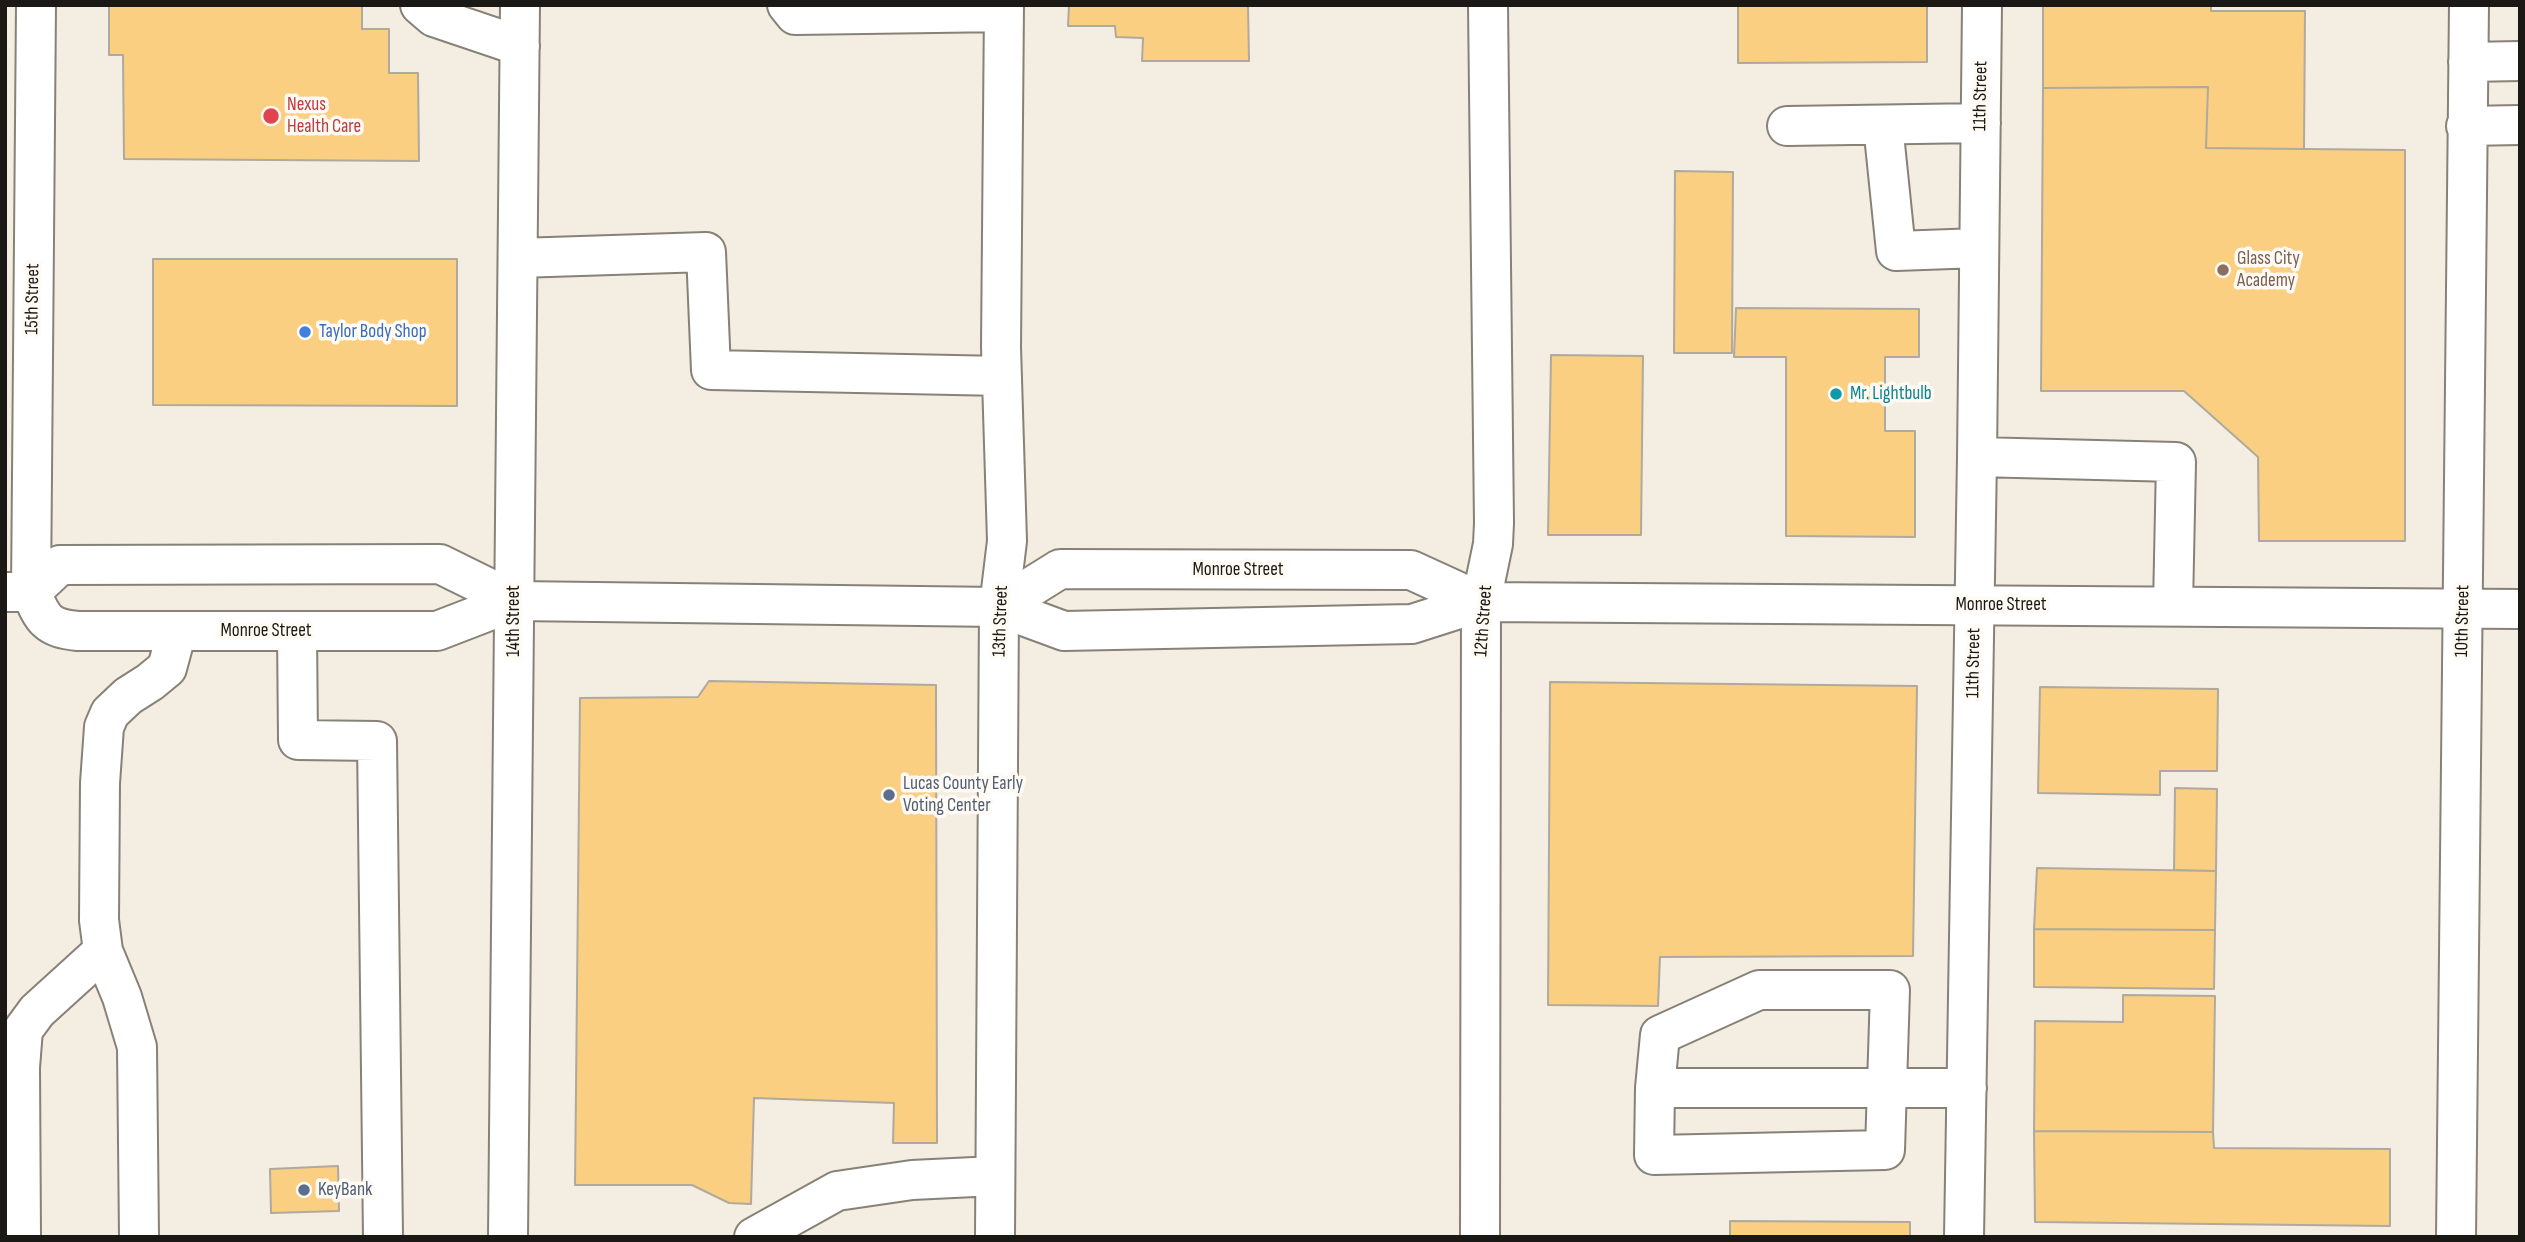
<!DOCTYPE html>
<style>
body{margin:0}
#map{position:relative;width:2525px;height:1242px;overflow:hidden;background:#f4ede2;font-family:"Sofia Sans Condensed",sans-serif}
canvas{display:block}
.frame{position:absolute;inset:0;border:7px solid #1b1915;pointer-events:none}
</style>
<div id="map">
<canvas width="2525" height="1242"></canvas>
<div class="frame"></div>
</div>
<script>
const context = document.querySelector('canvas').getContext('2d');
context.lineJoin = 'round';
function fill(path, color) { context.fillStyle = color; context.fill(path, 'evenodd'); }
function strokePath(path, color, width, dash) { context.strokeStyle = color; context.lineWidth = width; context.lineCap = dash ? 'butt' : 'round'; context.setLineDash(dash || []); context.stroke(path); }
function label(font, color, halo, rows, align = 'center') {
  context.font = font + ' "Sofia Sans Condensed",sans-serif'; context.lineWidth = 7; context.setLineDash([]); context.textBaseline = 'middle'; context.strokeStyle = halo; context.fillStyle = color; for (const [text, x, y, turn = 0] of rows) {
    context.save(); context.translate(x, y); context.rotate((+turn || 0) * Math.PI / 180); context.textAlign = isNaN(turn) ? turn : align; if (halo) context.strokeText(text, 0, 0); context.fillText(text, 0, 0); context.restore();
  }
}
const building = new Path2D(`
 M109,5H362V29H389V73H418L419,161L124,159L123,55H109Z
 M1069,5H1248L1249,61H1142L1143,38L1116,37L1115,26H1068Z
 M1738,5H1927V62L1738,63Z
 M2043,5H2211V11H2305L2304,149L2206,148L2208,87L2043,88Z
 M2208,87L2206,148L2405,150V541H2259L2258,457L2184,391H2041L2043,88Z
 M1675,171L1733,172L1732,353H1674Z
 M153,259H457V406L153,405Z
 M1736,308L1919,309V357H1885V431H1915V537L1786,536V357H1734Z
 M1551,355L1643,356L1641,535H1548Z
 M709,681L936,685L937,1143H893L894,1103L754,1098L751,1204L729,1203L692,1185H575L580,698L698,697Z
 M1550,682L1917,686L1913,956L1660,957L1658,1006L1548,1005Z
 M2040,687L2218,689L2217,771H2160V795L2038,793Z
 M2175,788L2217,789L2216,871L2174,870Z
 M2037,868L2216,871L2215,930L2034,929Z
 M2034,929L2215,930L2214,989L2034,987Z
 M2123,995L2215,996L2213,1132L2034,1131L2035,1021L2123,1022Z
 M2034,1131L2213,1132L2214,1148L2390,1149V1226L2035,1222Z
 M338,1166L339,1211L271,1213L270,1169Z
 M1730,1221L1910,1222V1237H1730Z`);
fill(building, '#fbcf81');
strokePath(building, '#afa99e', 2);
const minor = new Path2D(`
 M420,5L434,17L520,46
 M787,5L795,15L1004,12
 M2468,62L2520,61
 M1883,125L1896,251L1979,248
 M1787,126L1981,123
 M2466,126L2520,125
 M518,258L706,252L711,370L1002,376
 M1977,457L2176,462L2173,606
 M31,592L36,5
 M297,631L298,740L377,741L383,1237
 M1655,1088L1660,1035L1759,990H1890L1885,1150L1654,1155L1655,1088H1967
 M21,1237L20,1067L23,1030L37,1011L103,951
 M139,1237L137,1047L122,997L103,951L99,920L100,783L104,727L110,713L128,696L150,682L167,668L177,631
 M508,1237L520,5
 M754,1237L837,1191L912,1180L995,1176
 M995,1237L999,607L1007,541L1001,347L1004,5
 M1480,1237L1481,602L1493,544L1494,523L1488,5
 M1964,1237L1977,457L1982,5
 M2456,1237L2469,5`);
const major = new Path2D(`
 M5,592H31L60,565L440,564L515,601
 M31,592C43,620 47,628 78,631H437L515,601L999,607L1064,631L1412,624L1481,602L2520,609
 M999,607L1060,569L1411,570L1481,602`);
strokePath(minor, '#878177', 42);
strokePath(major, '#878177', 42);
strokePath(minor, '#fff', 38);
strokePath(major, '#fff', 38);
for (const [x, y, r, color] of [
 [271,116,9,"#e0444e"],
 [2223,270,7,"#8d6e63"],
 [305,332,7,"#3f7fe0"],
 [1836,394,7,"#0f9aa8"],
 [889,795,7,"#5c6f8a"],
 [304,1190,7,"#5c6f8a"]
]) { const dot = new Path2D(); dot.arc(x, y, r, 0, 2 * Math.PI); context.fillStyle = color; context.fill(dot); strokePath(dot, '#fffbf4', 2.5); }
label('19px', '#1b1915', '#fffbf4', [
 ["11th Street",1981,96,-89],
 ["15th Street",33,299,-89],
 ["Monroe Street",1238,570],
 ["Monroe Street",2001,605],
 ["14th Street",514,621,-90],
 ["13th Street",1001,621,-88],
 ["12th Street",1484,621,-86],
 ["10th Street",2463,621,-89],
 ["Monroe Street",266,631],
 ["11th Street",1974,663,-89]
]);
label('19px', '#be3a42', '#fffbf4', [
 ["Nexus",287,105],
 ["Health Care",287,127]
], 'left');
label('19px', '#785e54', '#fffbf4', [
 ["Glass City",2237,259],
 ["Academy",2237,281]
], 'left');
label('19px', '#366cbe', '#fffbf4', [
 ["Taylor Body Shop",319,332]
], 'left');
label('19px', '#0d838f', '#fffbf4', [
 ["Mr. Lightbulb",1850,394]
], 'left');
label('19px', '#4e5e75', '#fffbf4', [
 ["Lucas County Early",903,784],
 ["Voting Center",903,806],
 ["KeyBank",318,1190]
], 'left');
</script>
